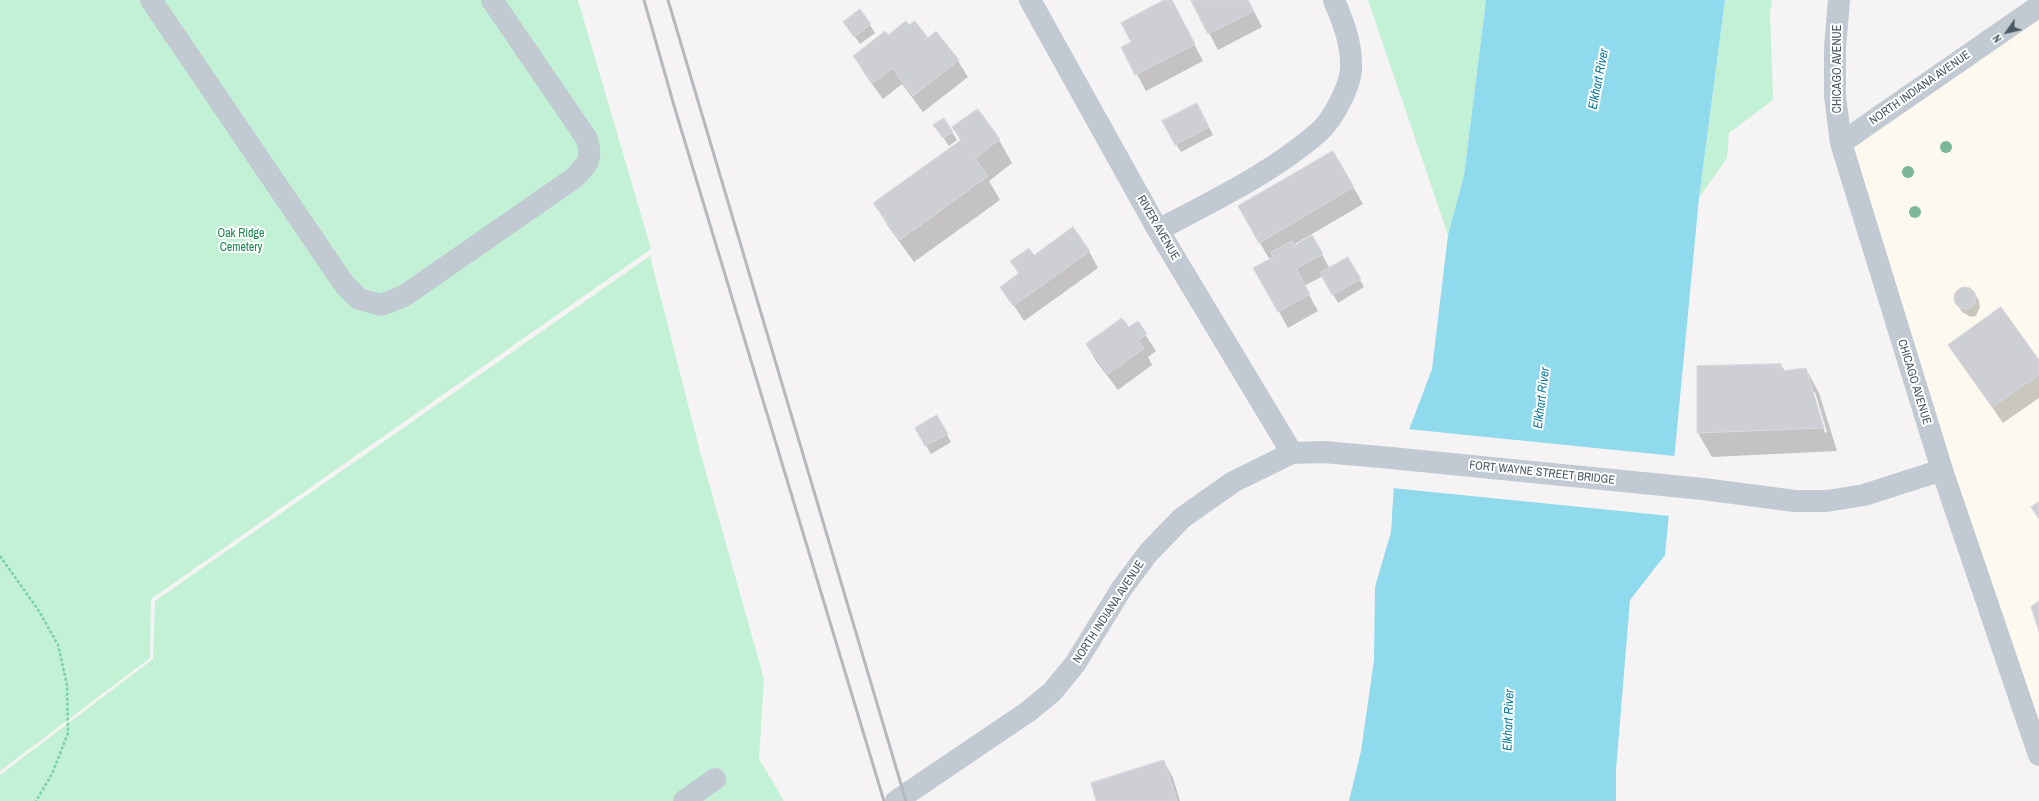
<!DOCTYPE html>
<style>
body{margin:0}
#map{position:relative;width:2039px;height:801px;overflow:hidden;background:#f5f3f3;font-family:"Archivo Narrow",sans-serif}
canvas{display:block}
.north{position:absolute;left:1987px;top:12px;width:40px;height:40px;-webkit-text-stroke:3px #fff;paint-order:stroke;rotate:236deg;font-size:11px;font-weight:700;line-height:16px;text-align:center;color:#4a5661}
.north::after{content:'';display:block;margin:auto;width:14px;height:18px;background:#4a5661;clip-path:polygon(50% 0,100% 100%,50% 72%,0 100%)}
</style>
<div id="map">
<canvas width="2039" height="801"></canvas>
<div class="north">N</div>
</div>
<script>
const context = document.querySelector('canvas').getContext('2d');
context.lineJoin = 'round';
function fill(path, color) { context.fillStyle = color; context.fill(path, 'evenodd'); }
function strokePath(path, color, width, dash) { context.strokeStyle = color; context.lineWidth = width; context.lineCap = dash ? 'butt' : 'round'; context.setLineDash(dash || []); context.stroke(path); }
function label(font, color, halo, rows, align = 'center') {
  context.font = font + ' "Archivo Narrow",sans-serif'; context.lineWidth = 4; context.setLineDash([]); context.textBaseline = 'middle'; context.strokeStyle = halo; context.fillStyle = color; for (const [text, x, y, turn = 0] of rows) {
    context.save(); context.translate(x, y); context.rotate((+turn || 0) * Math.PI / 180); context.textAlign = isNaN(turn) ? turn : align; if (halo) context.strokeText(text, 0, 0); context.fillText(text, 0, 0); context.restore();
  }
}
fill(new Path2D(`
 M2039,10V755L1841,143Z`), '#fdf9ef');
fill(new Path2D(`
 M0,0H578L651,249L151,599L150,658L0,771Z
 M1368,0H1486L1464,175L1448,235Z
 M1725,0H1772L1770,13L1773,100L1729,133L1727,158L1699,198Z
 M650,256L701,455L764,679L759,759L784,801H0V775L153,659L155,601Z`), '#c3f1d5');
fill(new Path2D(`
 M1486,0H1725L1699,198L1665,555L1630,600L1616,770V801H1349L1361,751L1374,660L1375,587L1391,532L1395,467L1432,369L1448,235L1464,175Z`), '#90daee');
fill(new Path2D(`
 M1407,429L1675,456L1670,516L1392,488L1393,467Z`), '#f5f3f3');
fill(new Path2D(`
 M1166,0H1171L1203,61L1146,91L1122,47L1132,42Z
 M1192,0H1248L1262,27L1218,50Z
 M860,10L875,33L860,44L844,22Z
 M936,33L958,61L968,77L923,112L902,84L883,99L864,73L854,56L888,36L928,39Z
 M977,110L999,140L1012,163L989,181L1000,200L914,262L888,226L874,203L961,141L953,128Z
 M1201,112L1213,135L1181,152L1176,144Z
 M935,125L952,132L957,140L949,146Z
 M1333,152L1363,204L1295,244L1296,246L1312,236L1330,269L1348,259L1364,287L1338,303L1323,276L1304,286L1318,311L1288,328L1255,268L1270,260L1239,207Z
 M1089,251L1098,268L1024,321L1002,287L1019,275L1011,261L1034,256Z
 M1964,288L1974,292L1979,301L1980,307L1976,316L1971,317L1962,312L1957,304L1955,297L1958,291Z
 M1137,322L1156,351L1148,357L1152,365L1118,390L1096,361L1087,345L1129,328Z
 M1949,345L2039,362V398L2003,423Z
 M1781,365L1785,371L1806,369L1819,393L1837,451L1712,457L1698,433V367ZM1812,392H1815L1827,432L1825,433Z
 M937,417L951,442L931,454L916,428Z
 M1164,761L1173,778L1180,801H1097Z`), '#0003');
const building = new Path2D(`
 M1164,0H1172L1195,44L1135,75L1121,47L1131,42L1121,23Z
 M1191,0H1248L1254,11L1208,34Z
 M860,9L871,24L854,37L843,22Z
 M906,21L909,25L915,21L928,38L936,31L959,60L913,96L892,68L873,83L853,56L885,31L888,35Z
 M1197,103L1209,127L1175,145L1162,121Z
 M978,109L1000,139L975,158L988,176L900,240L873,203L961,140L952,127Z
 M944,118L953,132L943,138L933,125Z
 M1333,151L1354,187L1259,243L1238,206Z
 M1073,227L1090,251L1013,306L1000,287L1019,273L1010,261L1029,248L1034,255Z
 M1312,235L1323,254L1296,269L1310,294L1278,312L1253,268L1273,257L1271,252L1292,241L1295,245Z
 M1348,257L1361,279L1332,295L1320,273Z
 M1954 298a11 11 0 1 1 22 0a11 11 0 1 1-22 0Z
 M2001,307L2039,360V375L1992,407L1948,345Z
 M1122,318L1129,327L1138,321L1147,334L1138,341L1144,348L1108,374L1086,344Z
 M1781,364L1782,371L1806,368L1824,428L1697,433V366Z
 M937,415L948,434L925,446L915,428Z
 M2039,502V519L2031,507Z
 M2039,601V632L2031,607Z
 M1164,760L1177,801H1096L1091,783Z`);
fill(building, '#cdcfd5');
strokePath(building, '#d7d9de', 1);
strokePath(new Path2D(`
 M0,556L39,611L58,645L67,685L68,733L52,774L36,801`), '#7ad0a6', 2.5, [3, 2]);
strokePath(new Path2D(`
 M151,0L344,284L359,299L381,305L404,296L574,178C588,164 593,159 587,139L492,0
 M1030,0L1158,230L1292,453
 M1839,0L1835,48V96L1841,143L1942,470L2039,755
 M1841,143L2039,6
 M1158,230C1213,201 1272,173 1319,132C1333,119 1349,89 1351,70C1352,44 1344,24 1334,0
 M684,801L715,779
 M896,801L1029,711L1052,692L1075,664L1122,588L1149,552L1182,518L1233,482L1292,453L1323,452L1381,457L1703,489L1795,501H1827L1864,495L1942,470`), '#c1cad2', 22);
strokePath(new Path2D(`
 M644,0L675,109L884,801
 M668,0L906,801`), '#b5b8bd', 3);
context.fillStyle = '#7bb799';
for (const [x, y] of [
 [1946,147],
 [1908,172],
 [1915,212]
]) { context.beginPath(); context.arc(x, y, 6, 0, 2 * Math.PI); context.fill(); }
label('12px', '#4a5661', '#fff', [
 ["CHICAGO AVENUE",1838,69,-90],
 ["NORTH INDIANA AVENUE",1920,88,-35],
 ["RIVER AVENUE",1158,228,60],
 ["CHICAGO AVENUE",1914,382,73],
 ["FORT WAYNE STREET BRIDGE",1542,473,6],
 ["NORTH INDIANA AVENUE",1109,612,-57]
]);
label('12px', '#17864f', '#fff', [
 ["Oak Ridge",241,234],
 ["Cemetery",241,248]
]);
label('italic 13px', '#0c7c9b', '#fff', [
 ["Elkhart River",1599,79,-79],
 ["Elkhart River",1542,398,-83],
 ["Elkhart River",1509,720,-88]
]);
</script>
